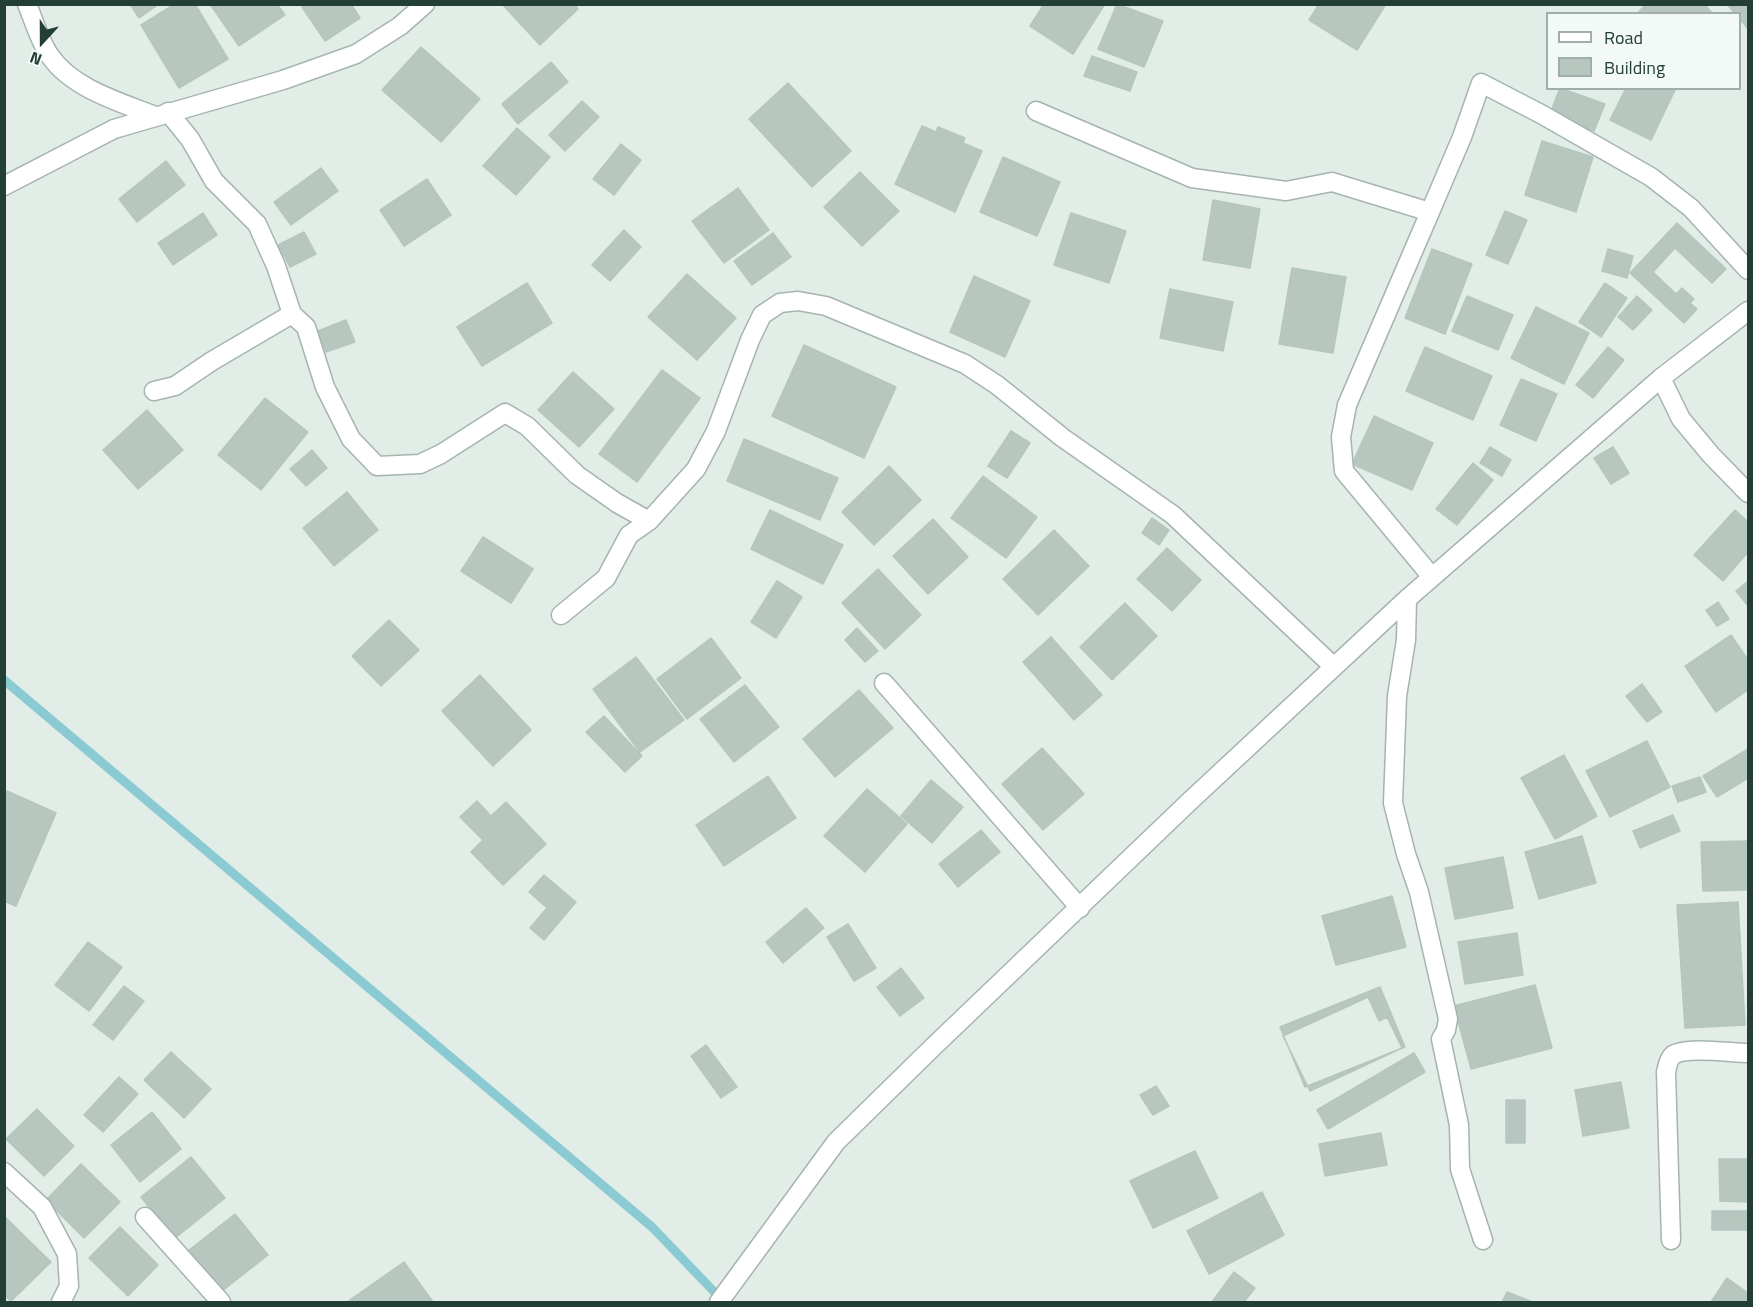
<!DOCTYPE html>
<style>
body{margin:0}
#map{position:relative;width:1753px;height:1307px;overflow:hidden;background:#e2ede7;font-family:"Titillium Web",sans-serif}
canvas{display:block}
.frame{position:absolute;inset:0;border:6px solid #223e35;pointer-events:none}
.legend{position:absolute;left:1546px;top:12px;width:195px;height:78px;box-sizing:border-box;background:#f3f9f6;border:2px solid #9faea9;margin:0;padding:8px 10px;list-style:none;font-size:18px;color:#223e35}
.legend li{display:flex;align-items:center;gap:12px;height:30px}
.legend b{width:30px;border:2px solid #9faea9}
.north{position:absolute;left:12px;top:12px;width:60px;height:60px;-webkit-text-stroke:4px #f3f9f6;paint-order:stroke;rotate:201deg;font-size:16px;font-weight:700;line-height:24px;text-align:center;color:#223e35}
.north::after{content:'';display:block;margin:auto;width:21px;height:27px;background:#223e35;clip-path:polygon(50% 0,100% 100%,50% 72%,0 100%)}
</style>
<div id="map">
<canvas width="1753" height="1307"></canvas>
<div class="frame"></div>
<ul class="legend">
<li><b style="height:8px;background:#fff"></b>Road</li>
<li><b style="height:16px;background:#b7c7c0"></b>Building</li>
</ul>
<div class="north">N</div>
</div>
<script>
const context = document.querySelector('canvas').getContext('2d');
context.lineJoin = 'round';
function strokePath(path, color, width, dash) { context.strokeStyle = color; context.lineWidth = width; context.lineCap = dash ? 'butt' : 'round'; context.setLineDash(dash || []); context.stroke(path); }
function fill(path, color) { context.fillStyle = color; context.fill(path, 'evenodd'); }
strokePath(new Path2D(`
 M4,680L652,1227L723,1301`), '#89cad3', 9);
const building = new Path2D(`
 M130,4H159L139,18Z
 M175,4H195L228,59L179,88L141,25Z
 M210,4H277L285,15L239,46Z
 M306,4H351L360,18L325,41L302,7Z
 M502,4H574L578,9L540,45Z
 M1044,4H1105L1073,54L1030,26Z
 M1117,4L1163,21L1144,67L1098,49Z
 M1319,4H1386L1357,50L1309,20Z
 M1646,4H1704L1713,14H1637Z
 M1727,4H1748V29L1740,19V14H1735Z
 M421,47L480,99L441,142L382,90Z
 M1092,56L1137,72L1130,91L1084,76Z
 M551,62L568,82L518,124L502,104Z
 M788,83L851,151L812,187L749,119Z
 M1560,88L1605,104L1594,131L1550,114Z
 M1626,88H1676L1651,140L1610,120Z
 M582,101L599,117L565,151L549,135Z
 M922,126L936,132L938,127L965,138L963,143L982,151L955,212L895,184Z
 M517,128L550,157L516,195L483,166Z
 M1542,141L1593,157L1576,212L1525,195Z
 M621,144L641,160L614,195L593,179Z
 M1003,157L1060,182L1037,236L980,212Z
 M166,161L185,185L137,222L119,199Z
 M321,168L338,191L291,225L274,202Z
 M860,172L899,211L862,246L824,207Z
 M427,179L451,215L404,246L380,210Z
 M738,188L769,230L724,263L692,221Z
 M1213,200L1260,209L1250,268L1203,260Z
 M1505,211L1527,220L1508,264L1486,255Z
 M203,213L217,235L173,265L158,243Z
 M1071,213L1126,231L1109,283L1054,265Z
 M1677,223L1726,269L1712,283L1675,248L1653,272L1676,294L1682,288L1694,299L1690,303L1697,309L1684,323L1630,273Z
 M624,230L641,247L610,281L592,265Z
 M304,232L316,254L290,267L278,245Z
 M773,233L791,257L752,285L734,261Z
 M1432,249L1472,264L1445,334L1405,318Z
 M1608,249L1633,256L1627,278L1602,271Z
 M1292,268L1346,277L1333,353L1279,344Z
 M687,274L736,318L697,360L648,317Z
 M974,276L1030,301L1005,357L950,332Z
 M527,283L552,323L482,366L457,327Z
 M1605,283L1627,298L1601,337L1579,322Z
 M1170,289L1233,302L1223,351L1160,338Z
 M1467,296L1513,315L1498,350L1452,331Z
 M1637,296L1652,310L1633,330L1618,317Z
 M1536,307L1589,333L1564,384L1511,358Z
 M346,320L355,342L326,352L318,331Z
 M804,345L896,387L864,458L772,416Z
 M1425,347L1492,376L1473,420L1406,391Z
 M1608,347L1624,360L1593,398L1576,385Z
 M662,370L700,398L637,482L599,454Z
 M573,372L614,409L579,447L538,410Z
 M1521,379L1557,394L1536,441L1500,425Z
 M265,398L308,432L261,490L218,455Z
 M147,410L183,450L138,489L103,450Z
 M1374,416L1433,443L1412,490L1352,464Z
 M1011,431L1030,443L1007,478L988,466Z
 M744,439L838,478L820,520L727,481Z
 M1490,447L1511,460L1502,476L1480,463Z
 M1613,447L1629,473L1611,484L1594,458Z
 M312,450L327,468L306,486L290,469Z
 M1473,463L1493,480L1457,525L1436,509Z
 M889,466L921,500L874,545L842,512Z
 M983,476L1037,517L1006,558L951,518Z
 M347,492L378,530L334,566L303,528Z
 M770,510L843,545L823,584L751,549Z
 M1735,510L1748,522V552L1723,581L1694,555Z
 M1152,518L1169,530L1159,545L1142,533Z
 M933,519L968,557L928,594L893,556Z
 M1054,530L1089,566L1038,615L1003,579Z
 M483,537L533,569L511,603L461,571Z
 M1167,548L1201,580L1172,611L1137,579Z
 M878,569L921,615L885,649L842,603Z
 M777,581L802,597L776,638L751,622Z
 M1748,581V606L1736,591Z
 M1718,602L1729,619L1717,626L1706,610Z
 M1125,603L1157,636L1112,680L1080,647Z
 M389,620L419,650L381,686L352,656Z
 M857,628L878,651L865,662L845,640Z
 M1731,635L1748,660V690L1716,712L1685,666Z
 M1051,637L1102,695L1074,720L1023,662Z
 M711,638L741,678L687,719L657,679Z
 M636,657L684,720L640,752L593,689Z
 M480,675L531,730L493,766L442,711Z
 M1642,684L1662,712L1647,722L1626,696Z
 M745,685L779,727L734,762L700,719Z
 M859,690L893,728L835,777L803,739Z
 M604,716L642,756L625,772L586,732Z
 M1647,741L1670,787L1610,817L1586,771Z
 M1042,748L1084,794L1043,830L1002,784Z
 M1748,749V778L1717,797L1703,776Z
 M1564,755L1597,816L1555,839L1521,778Z
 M768,776L796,818L724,866L696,825Z
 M1700,777L1706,792L1678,802L1672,786Z
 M931,780L963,807L932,843L901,816Z
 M867,789L907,824L865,872L824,836Z
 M7,791L56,813L16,906L4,901V797Z
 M477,801L491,816L506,802L546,844L503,885L471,852L483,840L460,817Z
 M1673,815L1680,831L1640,848L1633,831Z
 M981,830L1000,852L958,887L939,864Z
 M1582,836L1596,883L1539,899L1525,852Z
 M1748,841V890L1703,891L1701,842Z
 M1503,857L1513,908L1455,919L1445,868Z
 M544,875L576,902L544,940L530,928L547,908L529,892Z
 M1392,896L1406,947L1336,965L1322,916Z
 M1738,902L1745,1025L1685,1028L1677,905Z
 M806,908L824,928L783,963L766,942Z
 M848,924L876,968L854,981L827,937Z
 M1517,933L1523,975L1465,984L1458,942Z
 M88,942L122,967L89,1011L55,985Z
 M901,968L924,998L900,1016L877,987Z
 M1535,985L1552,1048L1471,1069L1454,1006Z
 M124,986L144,1001L113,1040L93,1025Z
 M1380,987L1405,1047L1305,1087L1280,1027Z
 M1368,997L1379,1021L1387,1017L1402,1048L1310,1091L1283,1036Z
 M706,1045L737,1087L721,1098L691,1056Z
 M171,1052L211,1089L184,1118L144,1080Z
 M1414,1053L1425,1072L1328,1129L1317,1110Z
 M119,1077L138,1094L103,1132L84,1115Z
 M1621,1082L1629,1128L1583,1136L1575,1090Z
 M1156,1086L1169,1106L1153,1115L1140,1095Z
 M1506,1100H1525V1143H1506Z
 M37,1109L74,1146L44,1176L6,1139Z
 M152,1112L181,1149L140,1182L111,1145Z
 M1381,1133L1387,1165L1325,1176L1319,1144Z
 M1195,1151L1218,1198L1153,1228L1130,1181Z
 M191,1157L225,1198L174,1239L141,1197Z
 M1719,1159H1748V1202L1720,1201Z
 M81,1164L120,1202L84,1238L46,1200Z
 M1262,1192L1284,1235L1209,1274L1187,1231Z
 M1712,1211H1748V1230H1712Z
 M235,1214L268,1255L217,1295L184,1254Z
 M4,1216L51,1262L11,1301L4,1295Z
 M120,1227L158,1265L128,1296L89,1258Z
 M404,1262L433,1302H347Z
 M1234,1272L1255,1288L1244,1302H1212Z
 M1727,1278L1748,1293V1302H1711Z
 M1507,1292L1530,1301V1302H1502Z`);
fill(building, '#b7c7c0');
strokePath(building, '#b4c6be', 1.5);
const minor = new Path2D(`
 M27,4C34,21 40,42 50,56C73,89 120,102 155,116
 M1036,111L1192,178L1286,191L1332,182L1430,212L1347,405L1341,437L1344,471L1432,577
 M168,112L190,139L214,181L257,224L276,266L292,314L306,327L325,387L351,439L377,466L420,464L441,454L505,413L527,426L577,475L617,503L649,521
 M4,186L114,129L283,80L356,54L400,26L425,4
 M1430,212L1462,137L1481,83L1541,114L1651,177L1691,208L1748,270
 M1661,378L1681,419L1711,455L1748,493
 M154,391L175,386L212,361L292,314
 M1407,599L1406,640L1397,696L1393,803L1406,854L1419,892L1448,1019L1446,1030L1441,1039L1459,1125L1460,1169L1483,1240
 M561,615L606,578L629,535L649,521L696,469L716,431L750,340L762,315L780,303L798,301L826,306L965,364L997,385L1063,438L1173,515L1334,667
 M884,683L1080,908
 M4,1172L42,1207L67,1254L69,1286L61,1302
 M145,1217L221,1302
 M1671,1240L1666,1072C1667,1067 1669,1058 1673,1055C1686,1046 1732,1053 1748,1053
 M719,1302L836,1142L933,1047L1190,801L1407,599L1661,378L1748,311`);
strokePath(minor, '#a5b5ae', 21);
strokePath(minor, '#fff', 18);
</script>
